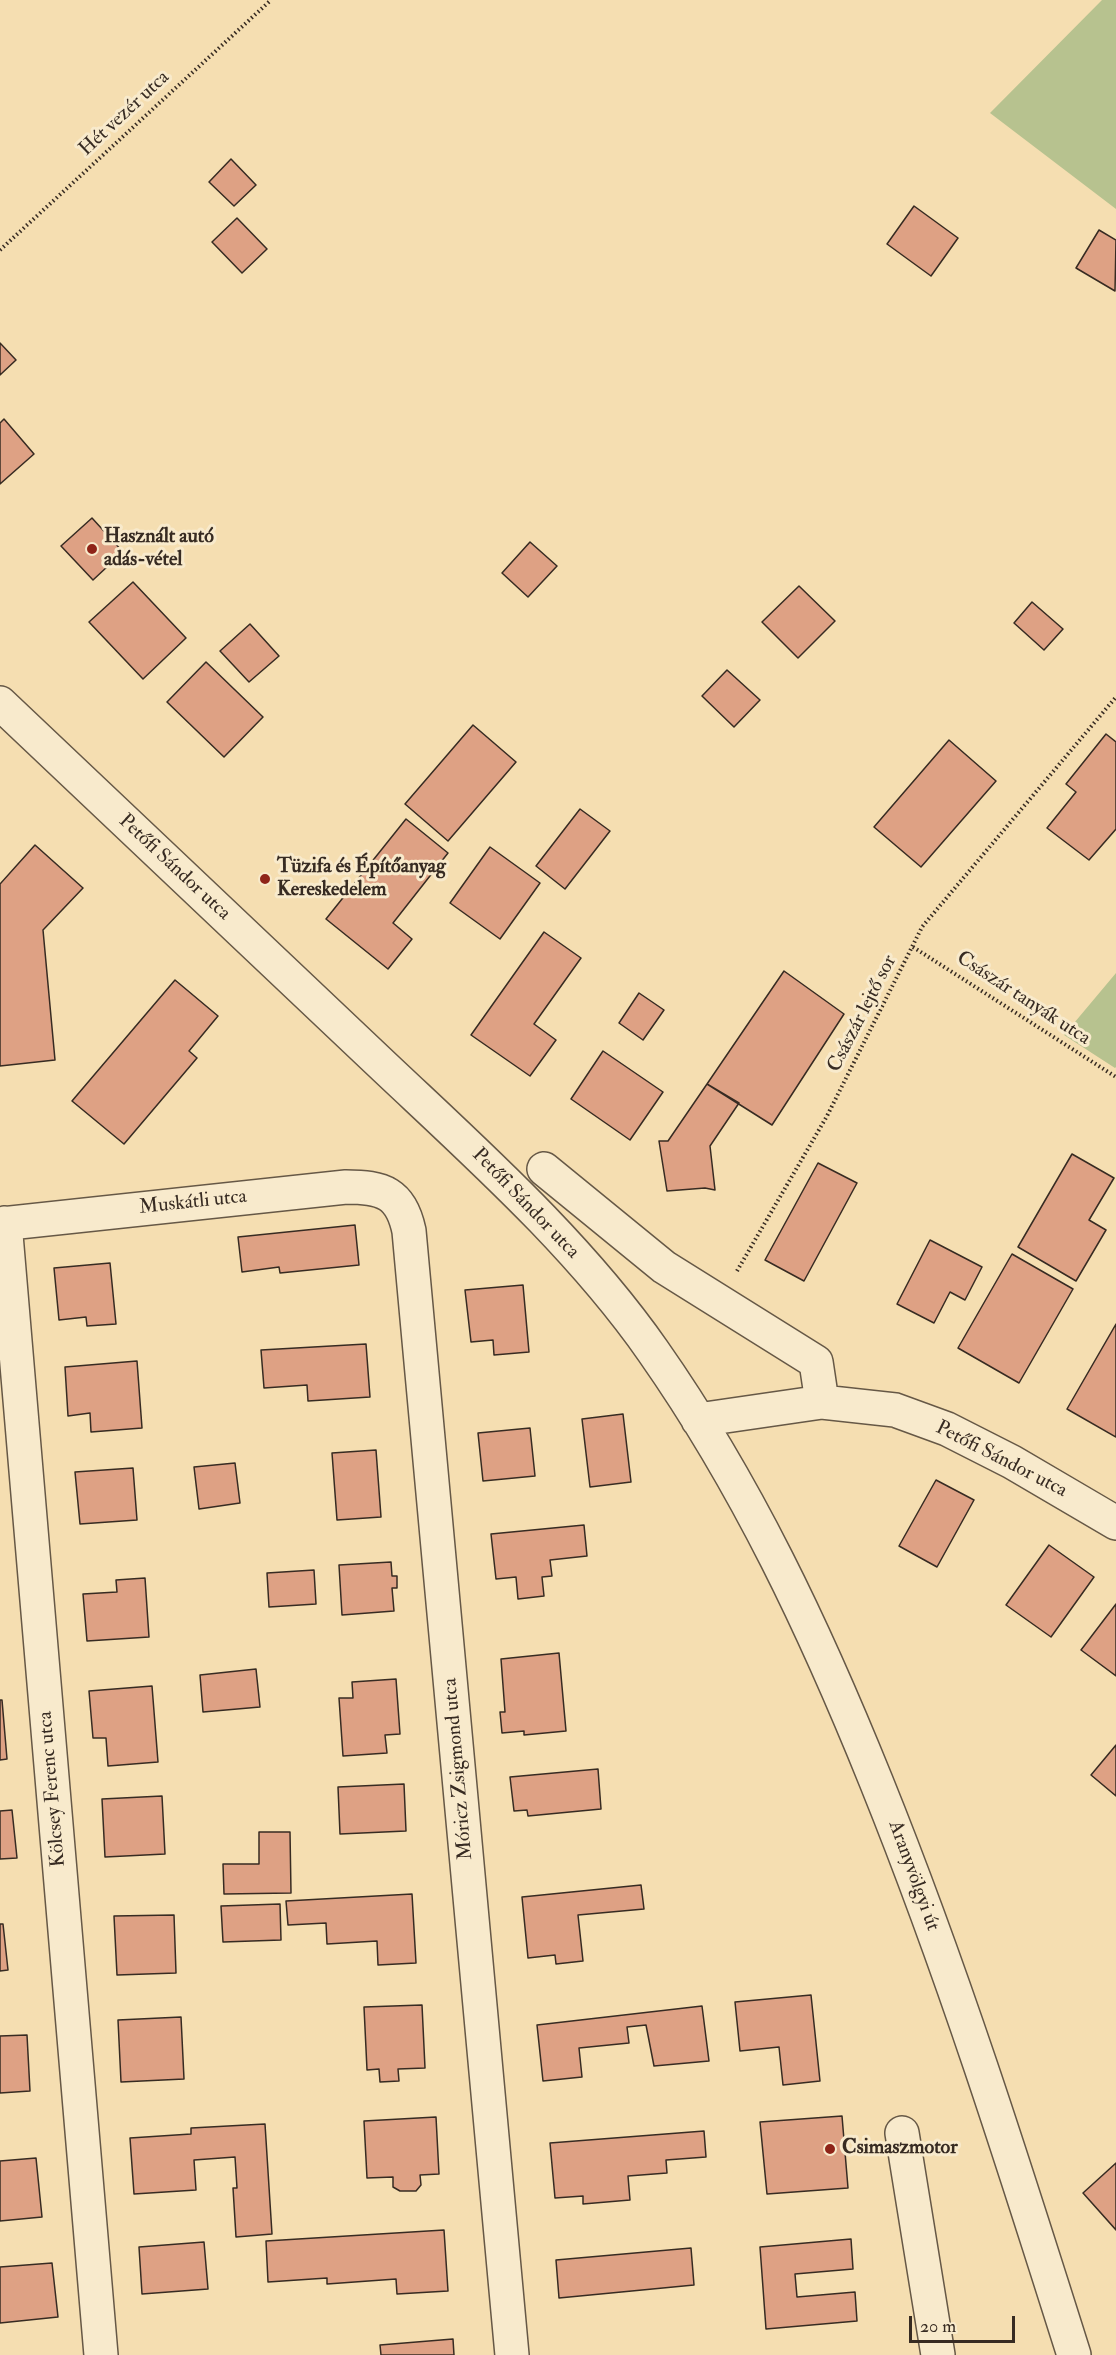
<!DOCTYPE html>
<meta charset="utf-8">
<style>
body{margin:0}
#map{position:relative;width:1116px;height:2355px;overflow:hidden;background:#f5deb1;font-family:"IM FELL Double Pica",serif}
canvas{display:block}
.scale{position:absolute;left:909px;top:2316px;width:106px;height:27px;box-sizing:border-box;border:3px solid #372b22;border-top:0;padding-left:8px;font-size:18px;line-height:21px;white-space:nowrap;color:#372b22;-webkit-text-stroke:4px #f8eacc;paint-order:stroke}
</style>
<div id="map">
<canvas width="1116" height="2355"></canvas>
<div class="scale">20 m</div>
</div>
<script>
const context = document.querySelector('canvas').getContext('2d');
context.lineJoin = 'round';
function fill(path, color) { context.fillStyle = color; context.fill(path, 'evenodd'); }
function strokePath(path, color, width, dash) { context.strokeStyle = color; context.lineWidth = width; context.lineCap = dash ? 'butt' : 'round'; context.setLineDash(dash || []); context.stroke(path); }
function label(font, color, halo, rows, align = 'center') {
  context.font = font + ' "IM FELL Double Pica",serif'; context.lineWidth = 6; context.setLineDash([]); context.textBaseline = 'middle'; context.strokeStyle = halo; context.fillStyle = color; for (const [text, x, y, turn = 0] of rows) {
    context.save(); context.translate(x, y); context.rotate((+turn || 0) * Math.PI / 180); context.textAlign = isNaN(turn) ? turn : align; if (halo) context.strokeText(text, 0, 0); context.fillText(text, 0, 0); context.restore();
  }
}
fill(new Path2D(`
 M1102,0H1116V209L990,113Z
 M1116,973V1067L1115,1068L1064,1035Z`), '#b7c28f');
const building = new Path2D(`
 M231,159L256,185L234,206L209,182Z
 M914,206L958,238L931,276L887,244Z
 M237,218L267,249L242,273L212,242Z
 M1099,230L1116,240L1115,291L1076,268Z
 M0,343L16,360L0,375Z
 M4,419L34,454L0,484V423Z
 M92,518L123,552L93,580L61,546Z
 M530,542L557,566L528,597L502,573Z
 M133,582L186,638L143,679L89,622Z
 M799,586L835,621L798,658L762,622Z
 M1032,602L1063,629L1044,650L1014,623Z
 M250,624L279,656L249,682L220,651Z
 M206,662L263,717L224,757L167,702Z
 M727,670L760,700L734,727L702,696Z
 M473,725L516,762L448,841L405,804Z
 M1106,734L1116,742V829L1089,860L1047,828L1076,792L1066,784Z
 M949,740L996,781L921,867L874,827Z
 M580,809L610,831L565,889L536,866Z
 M406,819L448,853L393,923L412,939L388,969L326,919Z
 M35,845L83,888L43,930L55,1060L0,1066V884Z
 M490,847L540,883L500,939L450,903Z
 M544,932L581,958L534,1024L556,1040L530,1076L471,1035Z
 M784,971L844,1014L772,1125L707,1084Z
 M175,980L218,1016L189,1051L197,1058L124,1144L72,1101Z
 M639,993L664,1010L643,1040L619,1023Z
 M603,1051L663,1092L630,1140L571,1099Z
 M707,1084L739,1103L710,1146L715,1190L705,1188L667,1191L659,1141H668Z
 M1072,1154L1114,1178L1089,1220L1106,1230L1076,1281L1018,1247Z
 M818,1163L857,1183L804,1281L765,1260Z
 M355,1225L359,1265L280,1273L279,1267L242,1272L238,1237Z
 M930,1240L982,1267L965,1300L950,1292L934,1323L897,1304Z
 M1012,1254L1073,1289L1019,1383L958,1348Z
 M110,1263L116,1324L87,1326L86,1317L59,1320L54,1268Z
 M523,1285L529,1352L494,1355L493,1340L471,1342L465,1290Z
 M1116,1324V1437L1067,1409Z
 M366,1344L370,1397L308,1401L307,1385L264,1388L261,1350Z
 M137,1361L142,1428L91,1432L90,1413L68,1416L65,1367Z
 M623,1414L631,1482L590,1487L582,1419Z
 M530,1428L535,1476L483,1481L478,1433Z
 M376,1450L381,1517L337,1520L332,1453Z
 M235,1463L240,1503L199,1509L194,1467Z
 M133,1468L137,1520L80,1524L75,1472Z
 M936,1480L974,1500L937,1567L899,1546Z
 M584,1525L587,1556L550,1560L552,1576L542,1577L544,1596L518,1599L516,1577L496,1579L491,1534Z
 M1049,1545L1094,1577L1051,1637L1006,1605Z
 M391,1562L392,1576H397V1588H392L394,1611L342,1615L339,1565Z
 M314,1570L316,1604L269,1607L267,1573Z
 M145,1578L149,1637L87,1641L83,1594L117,1592L116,1580Z
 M1116,1604V1676L1081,1650Z
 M559,1653L566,1731L524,1735V1731L502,1733L500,1712H505L501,1659Z
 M256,1669L260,1707L203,1712L200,1675Z
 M396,1679L400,1734L385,1735L387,1753L343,1756L339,1698H353L352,1682Z
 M152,1686L158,1762L108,1766L106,1738H93L89,1691Z
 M0,1700H2L7,1759L0,1760Z
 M1116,1745V1796L1091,1775Z
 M598,1769L601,1809L528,1816L527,1810L514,1811L510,1777Z
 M404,1784L406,1831L340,1834L338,1787Z
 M162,1796L165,1854L105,1857L102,1799Z
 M12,1810L17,1858L0,1859V1811Z
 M259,1832H290L291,1893L224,1894L223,1864H259Z
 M641,1885L644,1909L578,1915L583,1961L556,1964L555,1955L528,1958L522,1897Z
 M412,1894L416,1963L378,1965L377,1941L327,1944L326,1923L288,1925L286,1901Z
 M280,1904L281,1940L223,1942L221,1906Z
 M174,1915L176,1973L117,1975L114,1916Z
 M0,1924H3L8,1970L0,1971Z
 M811,1995L820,2081L783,2085L779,2047L740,2051L735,2002Z
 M422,2005L425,2068L398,2069L399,2081L380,2082L379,2069L367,2070L364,2007Z
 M702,2006L709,2061L654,2066L646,2025L627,2027L629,2043L579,2048L582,2077L543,2081L537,2025Z
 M181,2017L184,2079L121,2082L118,2020Z
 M27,2035L30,2091L0,2093V2036Z
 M842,2116L848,2188L767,2194L760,2122Z
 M436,2117L439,2174L420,2175L421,2185L416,2191H400L393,2187V2177L367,2178L364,2121Z
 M265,2124L272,2234L236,2237L233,2188H237L235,2157L194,2160L196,2190L134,2194L130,2138L191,2134V2128Z
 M704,2131L706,2157L666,2160L667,2173L628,2176L630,2200L583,2204V2196L555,2198L550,2143Z
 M36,2158L42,2217L0,2221V2161Z
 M1116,2163V2230L1083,2193Z
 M444,2230L448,2291L397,2294L396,2279L327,2284V2278L268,2282L266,2241Z
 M851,2239L853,2269L795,2274L797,2297L855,2292L857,2321L766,2329L760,2247Z
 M204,2242L208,2289L142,2294L139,2247Z
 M691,2248L694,2285L559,2298L556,2260Z
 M52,2263L58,2317L0,2323V2267Z
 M453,2339L454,2355H381L380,2345Z`);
fill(building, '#dea184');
strokePath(building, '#372b22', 1.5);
const minor = new Path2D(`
 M0,703C125,821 250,939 375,1058C471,1149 577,1242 653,1351C747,1485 815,1630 876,1781C952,1969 1013,2162 1074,2355
 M544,1169L664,1267L816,1362L822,1402
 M5,1223L101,2355
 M0,1224L346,1187C383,1187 401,1193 409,1231L512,2355
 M698,1420L822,1402L895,1410L947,1429L1012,1462L1116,1523
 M902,2133L938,2355`);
strokePath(minor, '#665846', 36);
strokePath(new Path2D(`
 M0,250L271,0
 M913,947L1116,1077
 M737,1271L827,1116L922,927L1116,697`), '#372b22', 4, [1.5, 3]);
strokePath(minor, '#f8eacc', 33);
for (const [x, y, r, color] of [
 [92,549,6,"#8f2418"],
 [265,879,6,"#8f2418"],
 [830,2149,6,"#8f2418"]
]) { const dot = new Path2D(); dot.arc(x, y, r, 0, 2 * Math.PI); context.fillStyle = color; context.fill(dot); strokePath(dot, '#f8eacc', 2); }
label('20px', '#372b22', '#f8eacc', [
 ["Hét vezér utca",125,114,-43],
 ["Petőfi Sándor utca",174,868,43],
 ["Császár tanyák utca",1023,999,33],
 ["Császár lejtő sor",863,1014,-63],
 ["Muskátli utca",193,1203,-6],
 ["Petőfi Sándor utca",525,1204,46],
 ["Petőfi Sándor utca",1001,1460,27],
 ["Móricz Zsigmond utca",459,1769,-95],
 ["Kölcsey Ferenc utca",53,1789,-95],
 ["Aranyvölgyi út",913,1876,70]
]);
label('bold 20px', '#372b22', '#f8eacc', [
 ["Használt autó",104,538],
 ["adás-vétel",104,561],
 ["Tüzifa és Építőanyag",277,868],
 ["Kereskedelem",277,891],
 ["Csimaszmotor",842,2149]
], 'left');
</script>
